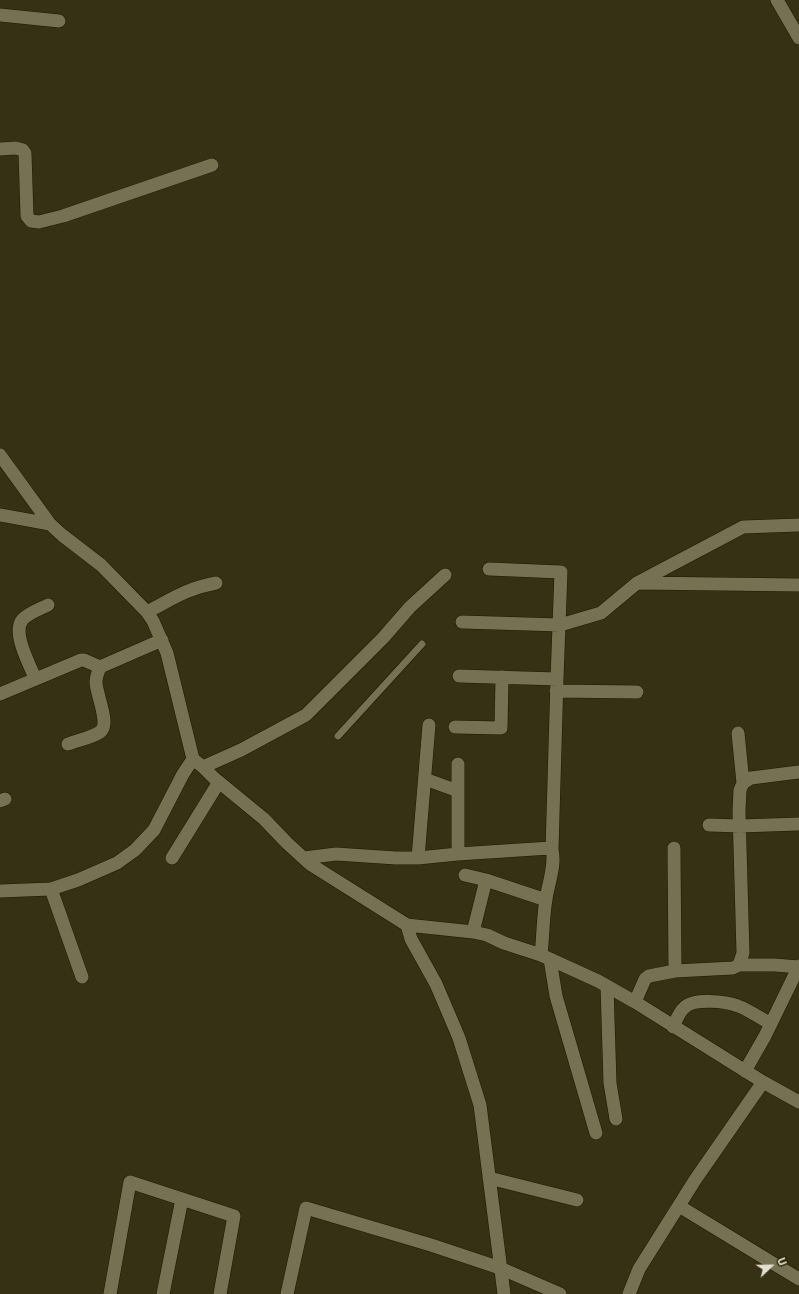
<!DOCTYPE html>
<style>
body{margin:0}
#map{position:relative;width:799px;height:1294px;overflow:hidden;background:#363115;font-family:"Exo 2",sans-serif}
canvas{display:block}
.north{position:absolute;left:751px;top:1246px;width:40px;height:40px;-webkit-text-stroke:3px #2c270a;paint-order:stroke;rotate:68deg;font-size:11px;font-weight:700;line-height:16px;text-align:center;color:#e3e0d0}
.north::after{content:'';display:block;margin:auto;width:14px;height:18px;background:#e3e0d0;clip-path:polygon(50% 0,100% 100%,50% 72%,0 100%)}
</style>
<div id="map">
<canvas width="799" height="1294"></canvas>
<div class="north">U</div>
</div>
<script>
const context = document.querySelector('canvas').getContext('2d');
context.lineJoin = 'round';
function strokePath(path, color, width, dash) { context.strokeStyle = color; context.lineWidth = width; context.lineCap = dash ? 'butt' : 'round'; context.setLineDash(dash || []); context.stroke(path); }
const lane = new Path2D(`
 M338,736L422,644`);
const street = new Path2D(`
 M777,0L799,38
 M0,15L59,21
 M0,149L16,148L23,150L25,153L27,216L31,221L39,222L63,216L212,165
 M0,455L50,524L62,535L101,565L147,612L153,621L167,653L193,759
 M0,515L50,524
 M489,569L561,572L557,679L552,850
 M639,583L799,585
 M147,612C172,599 188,588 216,583
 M462,622L560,625L601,613L637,583L743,527L799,525
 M459,676L557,679
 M35,678C30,665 11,632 23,619C29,613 40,609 48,605
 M556,691L637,692
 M0,694L81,660H84L100,667L162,640
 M455,727L501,728L502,677
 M738,733L743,783
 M68,744C78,740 91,738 100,732C111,725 96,694 96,682C96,677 98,672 100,667
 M458,764V854
 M203,767L241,750L306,715L383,638L410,607L445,575
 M425,779L458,791
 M0,801L5,799
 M709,825L740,826L799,824
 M674,848L675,971
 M172,858L219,782
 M304,858L336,854L396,858H418L458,854L550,848L552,850C556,864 548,885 546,899C543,917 543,937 541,955
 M418,858L429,725
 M465,875L486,880L546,900
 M51,889L82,977
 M0,891L51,889L78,880L117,863L135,850L154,830L183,774L193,759L203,767L214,778L264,819L287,843L310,864L407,925L473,932L487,935L504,943L541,955L598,981L635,1002L763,1082L799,1102
 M407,925L411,939L436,984L459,1038L480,1105L504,1294
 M473,932L486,880
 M550,959L556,996L596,1133
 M739,965H775L799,967
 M607,986L610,1083L616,1119
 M635,1002L645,979L649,976L675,971L733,968L739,965L743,953L739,811L740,790L743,783L751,778L799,772
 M673,1027C676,1021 679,1012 684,1008C693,998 726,1001 738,1006C749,1010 760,1018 771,1024
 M745,1071L765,1036L799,966
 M489,1178L577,1200
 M679,1206L799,1279
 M110,1294L130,1182L234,1216L220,1294
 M163,1294L182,1199
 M287,1294L306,1208L431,1245L500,1268L560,1294
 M629,1294L639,1269L695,1180L763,1082`);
strokePath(lane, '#1d1800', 8);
strokePath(street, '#1d1800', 14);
strokePath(lane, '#767153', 7);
strokePath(street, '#767153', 13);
</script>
